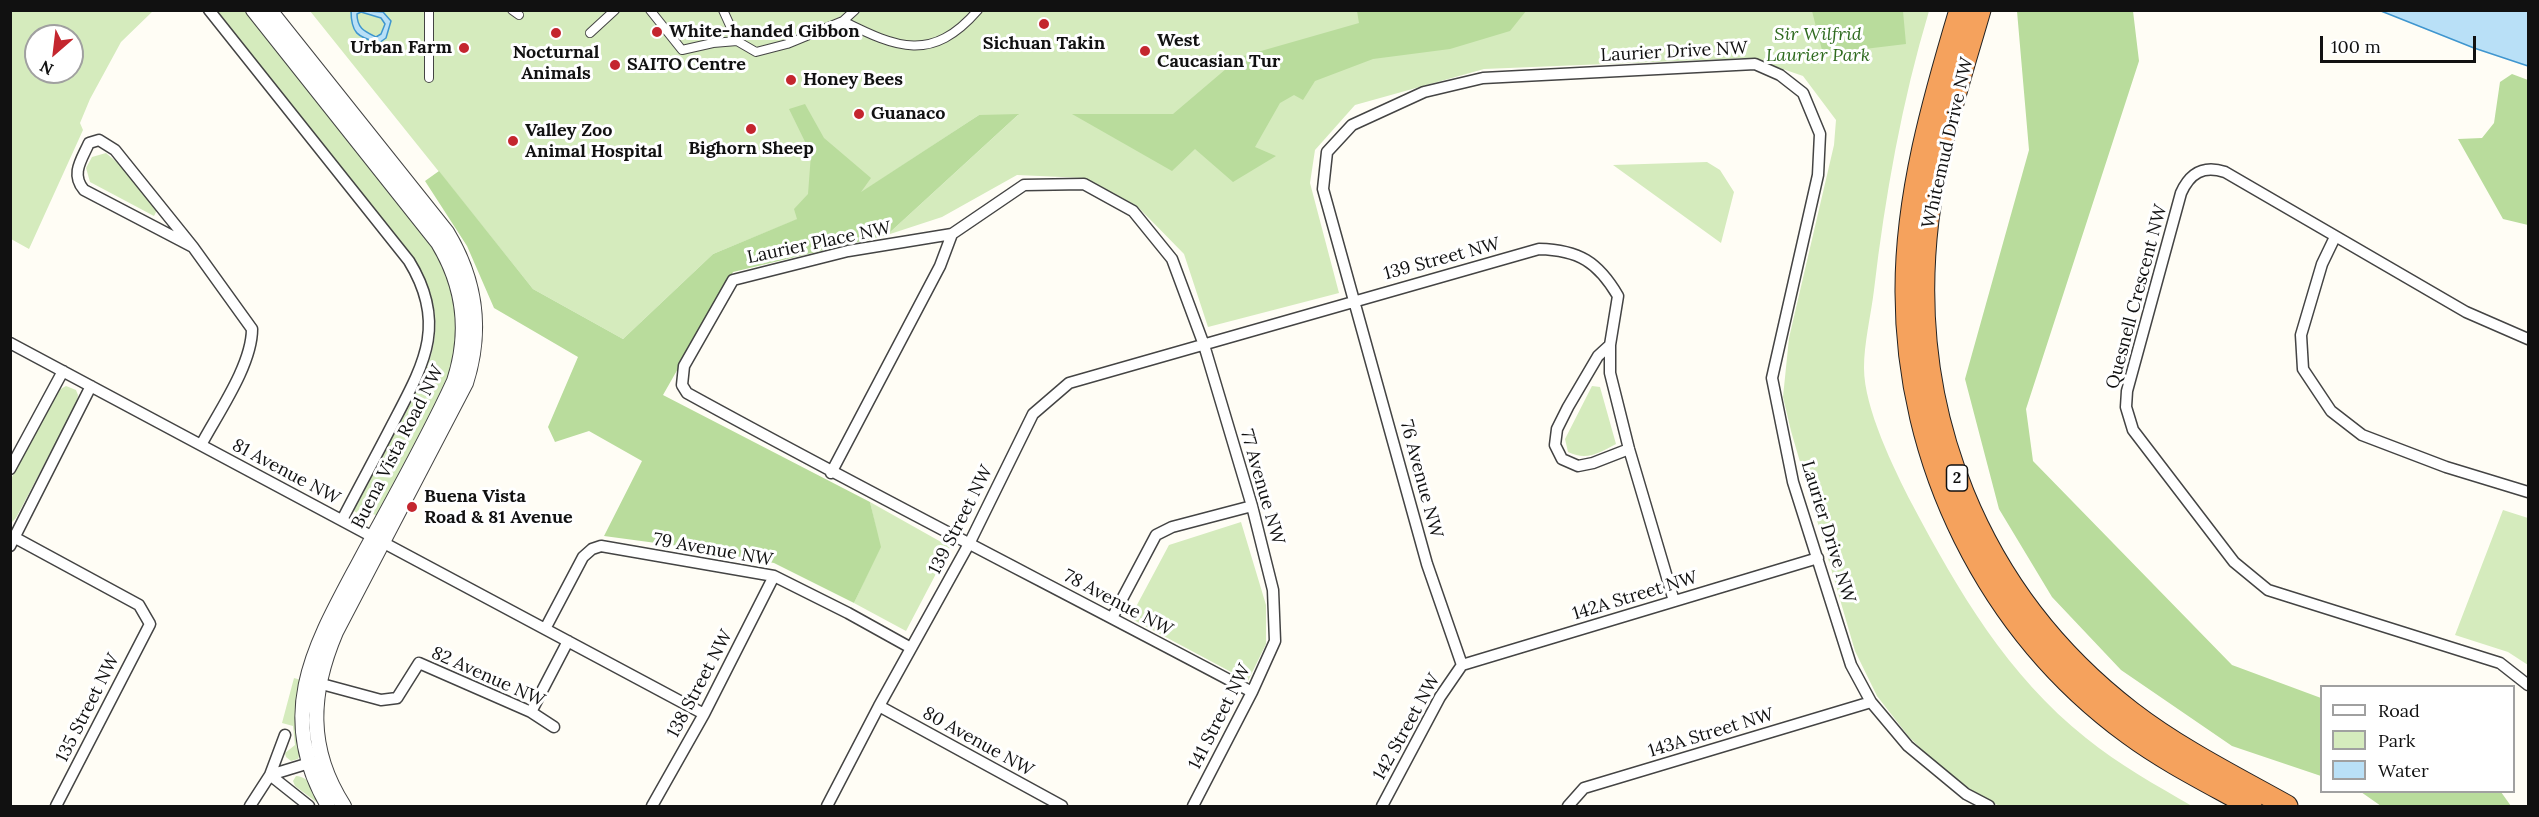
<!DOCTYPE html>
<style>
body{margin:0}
#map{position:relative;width:2539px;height:817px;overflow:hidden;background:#fffdf5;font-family:Lora,serif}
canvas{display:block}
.frame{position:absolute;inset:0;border:12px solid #111;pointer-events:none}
.legend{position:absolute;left:2320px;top:685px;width:195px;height:108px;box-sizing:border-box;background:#fff;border:2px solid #a0a0a0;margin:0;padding:8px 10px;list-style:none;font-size:18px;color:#111}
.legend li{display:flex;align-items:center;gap:12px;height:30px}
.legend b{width:30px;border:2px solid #a0a0a0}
.north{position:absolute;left:24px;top:24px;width:60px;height:60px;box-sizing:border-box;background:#fff;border:2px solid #a0a0a0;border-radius:50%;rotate:208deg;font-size:16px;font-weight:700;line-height:24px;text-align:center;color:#111}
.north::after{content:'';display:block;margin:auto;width:21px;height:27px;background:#c4262e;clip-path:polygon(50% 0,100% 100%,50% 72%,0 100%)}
.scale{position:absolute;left:2320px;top:36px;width:156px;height:27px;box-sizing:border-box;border:3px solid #111;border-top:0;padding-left:8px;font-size:18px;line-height:21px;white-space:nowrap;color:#111;-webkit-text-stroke:4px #fff;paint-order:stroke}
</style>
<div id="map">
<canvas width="2539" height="817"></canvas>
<div class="frame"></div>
<ul class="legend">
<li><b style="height:8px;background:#fff"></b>Road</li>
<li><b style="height:16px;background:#d5ebbd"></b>Park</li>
<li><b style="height:16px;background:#b9e0f7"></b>Water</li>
</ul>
<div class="north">N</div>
<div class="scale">100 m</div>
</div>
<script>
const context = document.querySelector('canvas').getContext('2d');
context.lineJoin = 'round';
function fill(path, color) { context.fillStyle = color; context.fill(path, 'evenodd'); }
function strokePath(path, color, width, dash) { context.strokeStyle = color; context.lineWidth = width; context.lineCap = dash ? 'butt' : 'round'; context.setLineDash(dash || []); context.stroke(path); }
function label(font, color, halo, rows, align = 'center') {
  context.font = font + ' Lora,serif'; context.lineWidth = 6; context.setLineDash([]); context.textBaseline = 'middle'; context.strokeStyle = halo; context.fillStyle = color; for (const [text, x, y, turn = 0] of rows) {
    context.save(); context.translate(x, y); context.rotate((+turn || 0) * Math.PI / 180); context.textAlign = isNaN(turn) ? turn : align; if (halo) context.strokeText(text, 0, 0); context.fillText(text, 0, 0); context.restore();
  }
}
fill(new Path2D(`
 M10,11H153L121,42L90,99L80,123L83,130L29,249L11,239ZM36,36H72V72H36Z
 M216,11H246L432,244L449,277L458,326L452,366L443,391L378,516L373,514L368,519L354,511L355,508C370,479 385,451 401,422C434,361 454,319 411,255Z
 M310,11H1929C1902,101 1885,196 1874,290C1871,315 1864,343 1864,368C1864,408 1894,469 1912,504C1958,591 2008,676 2086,738C2119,765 2156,785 2192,806H2000L1984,799L1942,769L1909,737L1877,696L1855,651L1791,431L1783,397L1789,338L1834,145L1836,120L1803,76L1751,58L1484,69L1355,105L1315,150L1310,183L1339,293L1208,327L1184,254L1137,206L1085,178L1017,175L942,217L887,235L1018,115H979L859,194L713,254L623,339L533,289Z
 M106,153L119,164L157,210L154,216L90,182L86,168L92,157Z
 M1707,162L1720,170L1734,192L1721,243L1613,165Z
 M66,386L76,390L78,395L77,402L16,518L11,523V479L57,391Z
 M1592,386L1600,387L1616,444C1599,453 1587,461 1568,452L1565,439Z
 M870,502L950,547L906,631L854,603L880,547Z
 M2503,510L2528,518V665L2508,652L2455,635Z
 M1241,522L1266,605V644L1248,681L1130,618L1169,545Z
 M294,678L301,680L300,754L298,759L291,761L286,757L285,753L295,745L293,726L282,723Z
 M296,776C311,777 316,792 319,804L295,786L293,781Z`), '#d5ebbd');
fill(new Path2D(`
 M1357,11H1526L1510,31L1450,49L1373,59L1315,81L1303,100L1294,95L1280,103L1255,147L1276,156L1233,182L1195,149L1172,171L1072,114H1173L1240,57L1359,23Z
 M1812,11H1903L1906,44L1823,54Z
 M2017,11H2133L2139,61L2026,409L2033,461L2232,665L2321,698V776L2232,746L2121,670L2052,597L1999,509L1965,379L2029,150Z
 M2512,74L2528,80V225L2503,219L2458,139L2482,138L2494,123L2500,82Z
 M805,104L824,138L871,178L861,192L979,115L1019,114L887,235L733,272L663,395L870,502L881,547L854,603L774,563L686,547L604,536L642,461L589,431L555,442L548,427L578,357L494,308L467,246L425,181L439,171L533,289L623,339L713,254L797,219L794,209L808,194L811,154L789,109Z
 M2361,792H2501L2511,806H2381Z`), '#b9dc9c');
const water = new Path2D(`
 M351,10L383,12L391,21L386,38L379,43C357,37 351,33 351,10ZM361,12L381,18L385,24L381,34L376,37C364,31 357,28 357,14Z
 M2381,11H2528V66L2474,48Z`);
fill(water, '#b9e0f7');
strokePath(water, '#3f96cf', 1.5);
const pedestrian = new Path2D(`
 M429,10V78
 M512,10L519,15
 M650,10L682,50L713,43L737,41L756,52L787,44L843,21C897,48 932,63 978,10
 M723,10L737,41
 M843,21L855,10
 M590,33L615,10`);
const minor = new Path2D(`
 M209,10L409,261C449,326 422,367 391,427C375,458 358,489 342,520
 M2335,237L2322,264L2301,335L2303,369L2331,411L2362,435L2446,467L2528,492
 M193,247L84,190C70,174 82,159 89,143L99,140L115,150L193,247L252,329C252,365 218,413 201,445
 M2528,339L2466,312L2225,172C2203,165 2190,173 2181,193L2127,391L2126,407L2133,430L2234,562L2268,590L2500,663L2528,685
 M10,343L704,714
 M1610,345V373L1629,449L1674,601
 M10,469L63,371
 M831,473L940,266L952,234
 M10,535L139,605L150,624L56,806
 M10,546L91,386
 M1112,618L1156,535L1172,527L1252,506
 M545,629L583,557L592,549L601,546L774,576L848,613L911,648
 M1462,665L1427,564L1323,189L1327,152L1352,125L1424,92L1483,78L1755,64L1780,75L1803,93L1820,134L1818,175L1772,378L1793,482L1851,665L1871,702L1908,746L1966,794L1989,806
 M1462,665L1818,558
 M318,683L381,700L397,698L419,663L531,712L554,727
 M879,706L1062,806
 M531,712L568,641
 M270,775L316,761
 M270,775L309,806
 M250,806L270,775L285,735
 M652,806L704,714L774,576
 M827,806L879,706L970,542L1033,414L1069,383L1539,249C1579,250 1598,262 1618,296L1610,345L1598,356L1568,407L1557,429L1555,445L1562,459L1578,466L1593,463L1629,449
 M1193,806L1252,692L1275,641L1273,590L1252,506L1204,345L1172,259L1133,211L1084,184L1024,185L952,234L848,251L733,280L684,366L682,385L687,393C874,496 1064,592 1252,692
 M1382,806L1440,697L1462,665
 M1568,806L1584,788L1871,702`);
const tertiary = new Path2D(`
 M253,10L438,243C464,286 470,332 454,381C427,440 394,498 363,555C318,640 272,711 328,806
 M270,10L447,232C476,280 483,330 466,383L336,632C310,693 307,749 344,806`);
const motorway = new Path2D(`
 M1960,10C1933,100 1906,195 1906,289C1905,462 1988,631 2129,734C2167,762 2210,783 2251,806
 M1980,10C1960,79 1937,149 1928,220C1905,411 1978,594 2131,712C2179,749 2235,777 2287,806`);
strokePath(pedestrian, '#444', 10);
strokePath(minor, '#444', 13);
strokePath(tertiary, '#444', 16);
strokePath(motorway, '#222', 23);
strokePath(pedestrian, '#fff', 8);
strokePath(minor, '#fff', 10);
strokePath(tertiary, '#fff', 14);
strokePath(motorway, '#f5a25d', 21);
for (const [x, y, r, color] of [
 [1044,24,6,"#c4262e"],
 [657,32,6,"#c4262e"],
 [556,33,6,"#c4262e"],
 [464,48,6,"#c4262e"],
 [1145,51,6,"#c4262e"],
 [615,65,6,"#c4262e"],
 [791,80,6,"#c4262e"],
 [859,114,6,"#c4262e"],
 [751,129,6,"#c4262e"],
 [513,141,6,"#c4262e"],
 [412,507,6,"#c4262e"]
]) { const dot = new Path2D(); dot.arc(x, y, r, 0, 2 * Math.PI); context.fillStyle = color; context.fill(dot); strokePath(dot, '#fff', 2); }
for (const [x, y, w] of [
 [1957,478,21]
]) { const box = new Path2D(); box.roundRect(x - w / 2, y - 13, w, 26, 4.5); context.fillStyle = '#fff'; context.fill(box); strokePath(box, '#111', 1.5); }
label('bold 16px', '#111', null, [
 ["2",1957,478]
]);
label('bold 18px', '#111', '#fff', [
 ["White-handed Gibbon",669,32],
 ["West",1157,41],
 ["Caucasian Tur",1157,62],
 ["Sichuan Takin",1044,44,"center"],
 ["Urban Farm",452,48,"right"],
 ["Nocturnal",556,53,"center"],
 ["Animals",556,74,"center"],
 ["SAITO Centre",627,65],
 ["Honey Bees",803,80],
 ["Guanaco",871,114],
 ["Valley Zoo",525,131],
 ["Animal Hospital",525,152],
 ["Bighorn Sheep",751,149,"center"],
 ["Buena Vista",424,497],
 ["Road & 81 Avenue",424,518]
], 'left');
label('italic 18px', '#2f6b1f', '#fff', [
 ["Sir Wilfrid",1818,35],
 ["Laurier Park",1818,56]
]);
label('18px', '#111', '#fff', [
 ["Laurier Drive NW",1674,52,-3],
 ["Whitemud Drive NW",1948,143,-77],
 ["Laurier Place NW",819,243,-12],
 ["139 Street NW",1442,259,-15],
 ["Quesnell Crescent NW",2137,297,-75],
 ["Buena Vista Road NW",398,447,-63],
 ["81 Avenue NW",286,472,28],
 ["76 Avenue NW",1421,479,75],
 ["77 Avenue NW",1262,487,74],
 ["139 Street NW",961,520,-63],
 ["Laurier Drive NW",1828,532,73],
 ["79 Avenue NW",713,550,10],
 ["142A Street NW",1635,596,-17],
 ["78 Avenue NW",1118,603,28],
 ["82 Avenue NW",488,677,24],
 ["138 Street NW",700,684,-62],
 ["135 Street NW",88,708,-63],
 ["141 Street NW",1220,717,-63],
 ["142 Street NW",1407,727,-61],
 ["143A Street NW",1711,733,-17],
 ["80 Avenue NW",978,742,29]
]);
</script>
